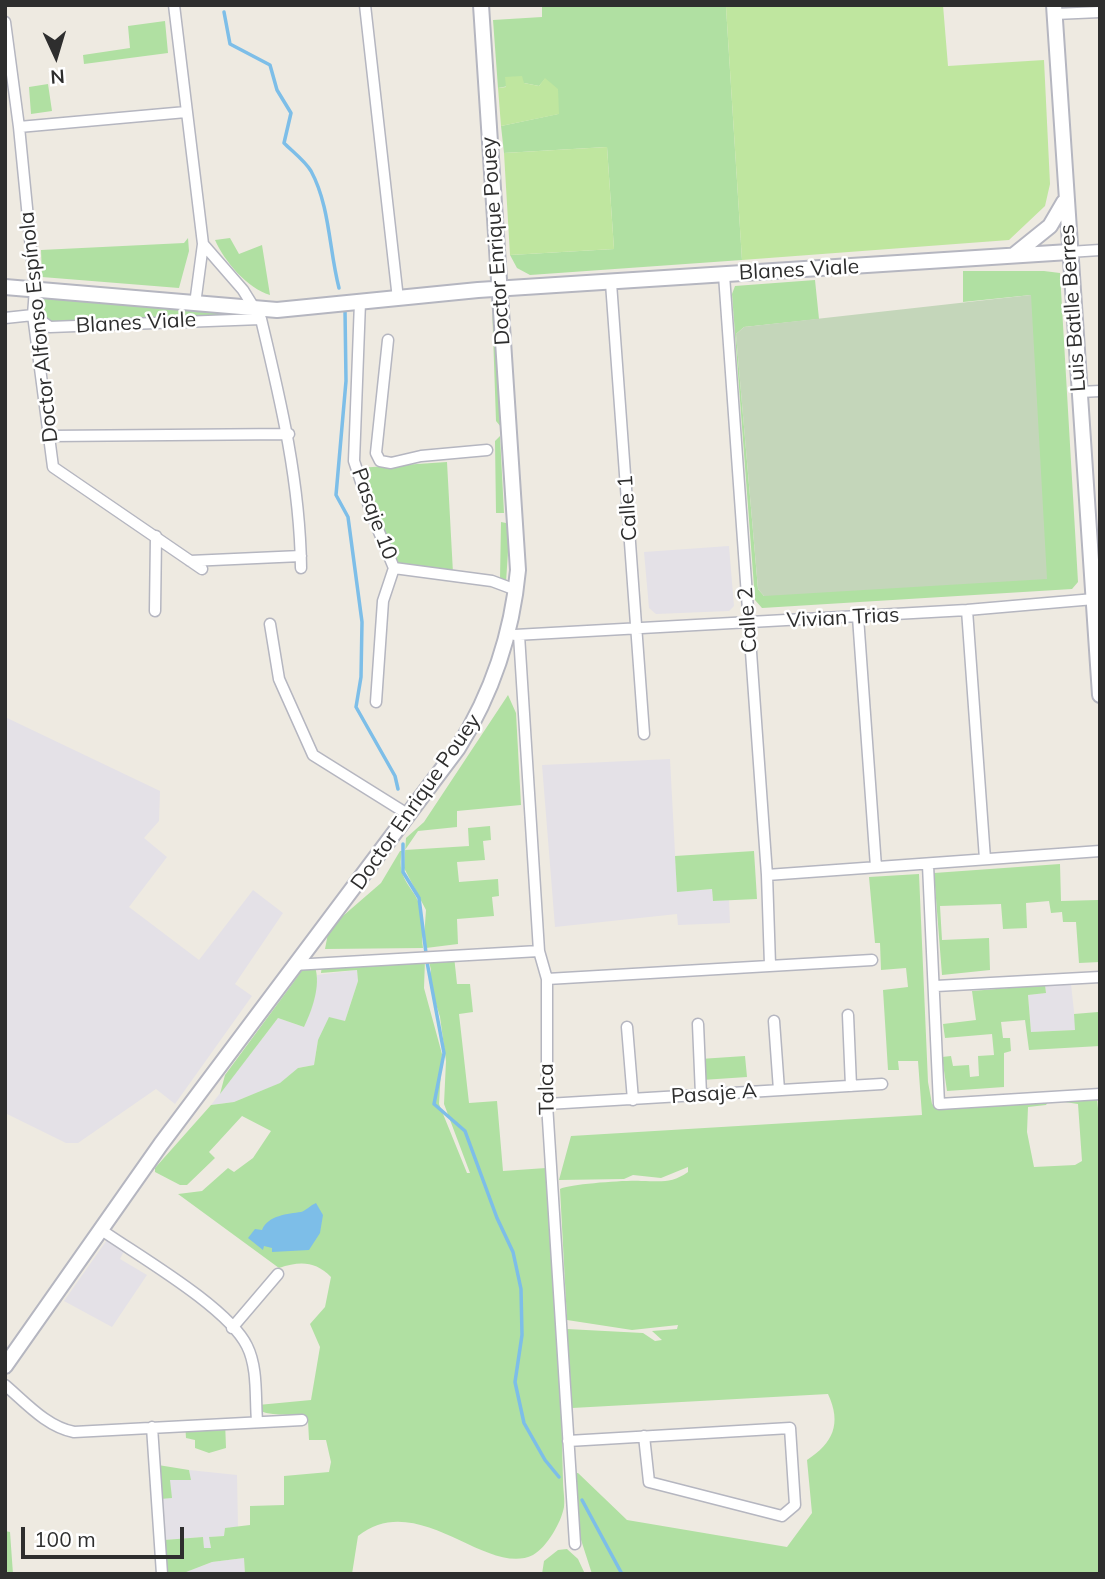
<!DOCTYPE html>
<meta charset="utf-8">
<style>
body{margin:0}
#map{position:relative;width:1105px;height:1579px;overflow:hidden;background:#eeeae1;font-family:Mulish,sans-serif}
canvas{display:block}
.frame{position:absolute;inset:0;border:7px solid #2e2e2e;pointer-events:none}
.north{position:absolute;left:21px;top:21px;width:70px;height:70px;-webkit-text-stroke:5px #fff;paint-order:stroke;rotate:176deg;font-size:19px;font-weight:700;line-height:28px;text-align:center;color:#2e2e2e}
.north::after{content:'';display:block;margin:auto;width:24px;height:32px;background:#2e2e2e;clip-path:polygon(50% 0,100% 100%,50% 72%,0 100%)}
.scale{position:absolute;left:21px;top:1527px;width:163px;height:32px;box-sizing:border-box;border:4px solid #2e2e2e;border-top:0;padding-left:9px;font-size:21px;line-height:24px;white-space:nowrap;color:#2e2e2e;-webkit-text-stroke:5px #fff;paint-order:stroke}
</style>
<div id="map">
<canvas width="1105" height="1579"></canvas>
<div class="frame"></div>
<div class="north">N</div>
<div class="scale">100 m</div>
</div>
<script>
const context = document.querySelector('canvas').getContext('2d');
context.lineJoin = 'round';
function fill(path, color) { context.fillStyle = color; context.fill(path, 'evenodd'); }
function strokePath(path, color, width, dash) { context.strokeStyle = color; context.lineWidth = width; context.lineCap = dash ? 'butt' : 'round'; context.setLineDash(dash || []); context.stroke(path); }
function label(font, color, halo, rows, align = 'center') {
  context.font = font + ' Mulish,sans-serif'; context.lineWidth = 5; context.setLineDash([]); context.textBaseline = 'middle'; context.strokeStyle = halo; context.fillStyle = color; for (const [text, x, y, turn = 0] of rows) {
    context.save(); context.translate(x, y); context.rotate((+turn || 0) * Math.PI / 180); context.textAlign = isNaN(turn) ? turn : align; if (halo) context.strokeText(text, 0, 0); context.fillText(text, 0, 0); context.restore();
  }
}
fill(new Path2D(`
 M729,546L734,606L729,611L656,614L649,608L644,552Z
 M5,717L160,791L159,821L144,838L167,857L129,907L199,960L253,890L283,913L235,984L252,996L175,1104L156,1089L78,1143H66L5,1113Z
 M670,759L677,891L712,889L713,901L729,900L730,923L678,925L677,914L555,927L542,765Z
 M357,970L358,981L345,1021L318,1040L314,1065L298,1068L281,1083L234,1102L211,1105L278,1018L304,1027L314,1000L317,975Z
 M1071,984L1076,1030L1031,1032L1028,995L1046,993L1045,985Z
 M109,1237L125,1249L120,1259L147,1275L112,1327L64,1301Z
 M189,1470L237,1475L238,1527L225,1528L224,1536L210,1537L211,1548L204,1549L203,1537L164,1540L160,1499L170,1479L190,1480Z
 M244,1558L245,1574H181L212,1562Z`), '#e4e1e7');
fill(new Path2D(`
 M542,5H747L726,7L742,260L530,275L517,268L510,255L614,249L607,147L504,153L501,126L558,114L545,79L539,86L524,83L498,88L493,20L542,17Z
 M165,21L168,53L84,64L83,55L130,48L128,26Z
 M48,84L52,111L31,114L29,87Z
 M188,238L189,251L179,288L42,277L41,250L184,243Z
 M230,238L239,254L262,245L270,295C247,288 225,262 215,240Z
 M963,271H1044L1060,273L1078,582L1072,589L762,608L755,600L732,294L735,286L815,280L819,319L744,327L736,334L758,589L764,596L1031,295L963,302Z
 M49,298L239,310L248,314L55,325L46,322L42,300Z
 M492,305L501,427L496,421Z
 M500,436L504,513H496L495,441Z
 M447,462L453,573L398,565L358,468Z
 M501,522L506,523L509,537L506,582L500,579Z
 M508,695L516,713L521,805L457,811V827L418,831L405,850L469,846L468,828L490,826L491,840L483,841L485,860L457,862L459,882L498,879L499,896L492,897L494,916L457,919L458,944L426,948L424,938L426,910L404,868L406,838L424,822Z
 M400,851H402C395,883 418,887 422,914C424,925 421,936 423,948L325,949L329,928L381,883Z
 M754,851L757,899L713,901L712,889L677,892L675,856Z
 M1060,864L1061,901L1098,900L1100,962L1079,963L1076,922H1063L1062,912L1051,913L1049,901L1026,903L1027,928L1003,929L1001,904L940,906L942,940L989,938L990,970L942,975L934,873Z
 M919,874L928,1082L932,1104L937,1108L1048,1102L1046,1105L1028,1107L1027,1132L1034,1167L1075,1165L1082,1161L1078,1104L1058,1101L1097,1098L1100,1130V1574H592L574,1518L572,1473H578L627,1520L787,1547L812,1513L807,1460C833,1443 842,1424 828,1394L572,1408L567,1329L643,1333L655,1341L662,1340L652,1331L677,1329L678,1325L632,1330L567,1320L560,1189C571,1184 627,1180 641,1181C660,1181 671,1184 688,1172V1167L661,1178L633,1175L624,1179L559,1180L571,1136L922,1115L918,1061H898L899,1070H888L883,990L908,987L906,968L881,970L880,943H875L869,877Z
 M454,956L457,984H470L473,1012L459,1014L469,1103L497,1101L503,1171L546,1168C550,1242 555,1316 560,1391C562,1421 562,1450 563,1481C563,1489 565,1499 564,1507C561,1523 547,1547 533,1555C487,1578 418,1488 358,1536L352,1574H245L244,1558L212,1562L181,1574H168L165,1571L164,1540L203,1537L204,1548H211L209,1537L224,1536L225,1528L250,1525V1506L284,1505V1476L329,1472L331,1462L326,1440H309L308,1421C293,1410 273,1419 257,1409L258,1405L311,1400L320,1347L310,1324L325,1307L331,1277C315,1261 300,1261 279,1268L178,1194L202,1191L228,1168L234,1172L253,1158L271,1131L242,1116L209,1152L215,1158L187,1185H180L155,1172V1168L211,1105L234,1102L280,1083L298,1068L314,1065L318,1040L329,1017L345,1021L358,981L357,970L321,973L322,964L425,959L424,988L442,1054L439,1104L467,1173H470L444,1104L446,1061L440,1017L429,981L431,970L428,957Z
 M315,967C321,986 312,1010 304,1027L278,1018L220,1094L225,1075L293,983L303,969Z
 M1045,985L1046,993L1028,995L1031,1032L1075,1030L1074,1014L1098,1012L1100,1046L1029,1050L1025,1020L1001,1022L1003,1038H1010L1011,1051L1004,1053V1087L947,1091L942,1057L951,1056L953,1066L969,1065L970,1077L979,1076L978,1056L994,1055L992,1034L945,1038L943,1024L976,1020L972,991Z
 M745,1056L747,1077L702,1080L700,1059Z
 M225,1421L226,1448L209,1453L195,1448V1440L186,1438L185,1422Z
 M158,1465L189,1470L191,1480H170L172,1498L160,1499Z
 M5,1531L10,1532L13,1574H5Z
 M567,1549L578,1559L585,1574H542L544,1561L558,1550Z`), '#b0e0a2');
fill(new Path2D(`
 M1031,295L1047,579L764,596L758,589L736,334L744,327Z`), '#c4d6ba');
fill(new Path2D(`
 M747,5H943L948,66L1044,60L1050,184L1045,206L1009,240L742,260L726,7Z
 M522,76L524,83L539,86L545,78L558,89L559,114L501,126L498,88L506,87L505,77Z
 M607,147L614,249L510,255L504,153Z`), '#bfe69f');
fill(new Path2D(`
 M316,1203L323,1215L320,1233L309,1250L272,1252V1248L264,1246L263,1250L248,1238L255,1229L262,1230C268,1215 288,1214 301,1212C305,1211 311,1205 316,1203Z`), '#7dbee8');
strokePath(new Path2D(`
 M224,12L230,44L270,65L277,90L291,113L284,143C293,152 305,161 311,171C330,206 329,250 339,288
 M345,310L346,381L336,495L348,517L362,622L361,677L356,707L395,776L398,789
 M403,844V872L419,898L426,953
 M427,962L444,1053L434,1104L465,1131L497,1218L513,1252L521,1289L522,1335L515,1382L524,1423L545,1460L559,1477
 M582,1500L622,1574`), '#7dbee8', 3.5);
const street = new Path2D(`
 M174,5L203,244L195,304
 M365,5L398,299
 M1055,14L1100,12
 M5,22L19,127L35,289L33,315L53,467L202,569
 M19,127L186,112
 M1069,252L1100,250
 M724,275L767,875L770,965
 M611,283L644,734
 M360,302L354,461L372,515L394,568L383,601L376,702
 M5,318L33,315L50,327L261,319L243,290L203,244
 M261,319C281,402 300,483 301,568
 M388,340L376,453L380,461L391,463L421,456L487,450
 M1080,392L1100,391
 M49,436L289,434
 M190,561L301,556
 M394,568L492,581L516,590
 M967,610L985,859
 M155,611L156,536
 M858,617L876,867
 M270,624L279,679L313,755L409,815
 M515,635L967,610L1094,599
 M519,635L539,951L547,979V1104L575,1544
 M928,865L939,1104L1100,1094
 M767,875L1100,851
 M293,965L539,951
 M547,979L872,960
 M936,986L1100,977
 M848,1015L851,1086
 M774,1021L779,1090
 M698,1024L701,1095
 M627,1027L633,1100
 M547,1104L882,1084
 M100,1229C137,1255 228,1307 247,1346C258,1368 255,1397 257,1421
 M232,1328L278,1274
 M5,1385C26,1403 47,1427 74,1432L302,1420
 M152,1427L162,1574
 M568,1441L790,1428L795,1505L782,1516L649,1482L644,1436`);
const secondary = new Path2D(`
 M1054,5L1100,695
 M1014,255L1050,226L1064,202
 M5,287L277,310L478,290L1069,252
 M5,1366L161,1144L458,748C493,692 512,635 518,570L481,5`);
strokePath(street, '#b5b6c0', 13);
strokePath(secondary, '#b5b6c0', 18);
strokePath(street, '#fff', 10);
strokePath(secondary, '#fff', 14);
label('21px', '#2e2e2e', '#fff', [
 ["Doctor Enrique Pouey",496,241,-94],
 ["Blanes Viale",799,270,-3],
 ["Luis Batlle Berres",1073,308,-94],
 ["Blanes Viale",136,323,-3],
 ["Doctor Alfonso Espínola",39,327,-96],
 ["Calle 1",628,508,-94],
 ["Pasaje 10",374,514,70],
 ["Vivian Trias",843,618,-3],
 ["Calle 2",748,620,-94],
 ["Doctor Enrique Pouey",416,802,-55],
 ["Talca",547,1089,-91],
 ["Pasaje A",714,1094,-4]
]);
</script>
